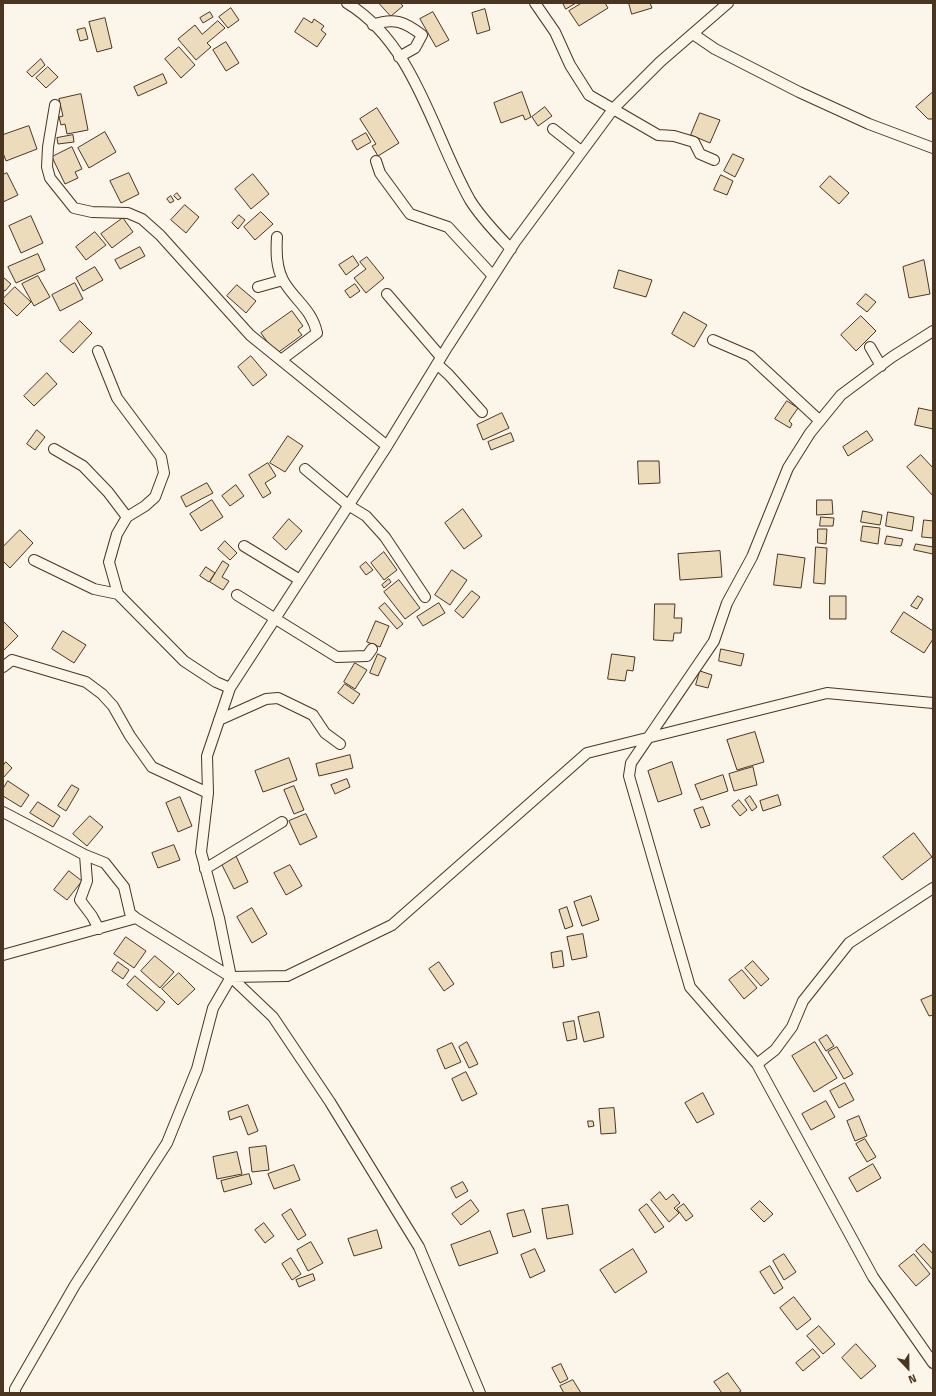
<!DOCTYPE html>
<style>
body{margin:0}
#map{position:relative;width:936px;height:1396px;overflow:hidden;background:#fbf6e9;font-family:"Titillium Web",sans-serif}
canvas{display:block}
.frame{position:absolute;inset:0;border:4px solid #4a3520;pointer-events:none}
.north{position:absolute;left:888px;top:1348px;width:40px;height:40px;-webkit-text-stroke:3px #fbf6e9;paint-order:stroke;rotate:158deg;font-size:11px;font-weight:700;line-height:16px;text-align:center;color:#4a3520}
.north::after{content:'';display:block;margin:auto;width:14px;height:18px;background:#4a3520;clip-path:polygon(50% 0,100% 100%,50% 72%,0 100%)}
</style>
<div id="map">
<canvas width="936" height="1396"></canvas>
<div class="frame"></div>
<div class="north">N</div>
</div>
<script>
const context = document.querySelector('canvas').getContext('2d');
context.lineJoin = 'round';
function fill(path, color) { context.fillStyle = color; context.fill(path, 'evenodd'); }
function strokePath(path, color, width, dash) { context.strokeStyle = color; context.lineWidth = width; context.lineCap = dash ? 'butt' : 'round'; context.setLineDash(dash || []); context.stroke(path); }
const building = new Path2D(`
 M379,3H400L403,6L391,16Z
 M563,3H576L566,9Z
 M582,3H605L608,8L579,26L569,11Z
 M629,3H650L652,8L632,14Z
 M231,8L239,20L228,28L219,17Z
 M485,9L490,30L477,34L472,13Z
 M210,12L213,17L203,23L200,18Z
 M433,12L449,40L436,47L420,19Z
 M105,18L112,48L97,52L89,22Z
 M304,18L312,23L314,19L324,26L321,30L326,34L317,47L295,32Z
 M218,21L225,28L207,43L211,47L196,60L178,39L195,25L202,34Z
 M85,28L88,39L80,41L77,30Z
 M226,42L239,63L226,71L213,50Z
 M179,47L195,65L181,78L165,59Z
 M41,59L45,65L32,77L27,72Z
 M48,67L58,77L46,88L36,78Z
 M163,74L167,83L138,96L134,87Z
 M522,92L531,117L525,120L523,115L501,123L494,103Z
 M933,92V119H928L916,107Z
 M81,94L88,130L67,134L65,124L61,125L59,117L63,116L59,99Z
 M545,107L552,116L538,126L532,117Z
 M377,108L399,143L378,156L372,146L376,144L360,119Z
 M700,113L720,120L710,143L691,135Z
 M29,126L37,149L6,161L3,153V135Z
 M105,132L116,152L89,168L78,148Z
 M366,133L371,142L357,150L352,141Z
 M73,135L74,142L58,144L57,138Z
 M72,147L82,169L75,172L78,178L65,184L52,157Z
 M733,154L744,159L735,177L724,171Z
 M7,173L18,195L3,202V175Z
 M129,173L139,194L121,203L110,181Z
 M253,174L269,194L251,209L235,189Z
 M721,175L733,181L727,195L714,190Z
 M830,176L849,193L839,204L820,187Z
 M177,193L181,198L178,200L174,196Z
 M171,196L174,201L170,203L167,199Z
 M185,205L199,217L186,233L171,220Z
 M261,212L273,224L255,240L244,227Z
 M239,215L245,220L238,229L232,223Z
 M31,216L43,243L21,253L9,226Z
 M123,218L133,232L112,248L101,234Z
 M95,232L106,245L86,260L76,247Z
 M140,247L145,256L120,269L115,260Z
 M38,254L45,270L16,283L8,267Z
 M353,256L359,265L346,275L339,265Z
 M367,257L384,278L366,293L354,278L366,269L360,262Z
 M924,260L930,294L909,298L903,267Z
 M95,267L103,280L83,291L76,278Z
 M619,270L652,280L646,297L614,288Z
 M38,276L50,297L34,306L22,284Z
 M3,277L11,284L5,291L3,290Z
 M75,283L83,299L60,311L52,295Z
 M355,284L360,291L350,298L345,291Z
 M237,285L256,301L246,313L227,296Z
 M15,287L31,302L17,316L3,302V299Z
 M866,294L876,302L867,312L857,304Z
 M292,311L303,326L298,330L302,335L276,354L261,333Z
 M684,312L707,325L694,347L672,334Z
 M861,316L876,331L856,351L841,335Z
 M80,321L92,333L73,353L60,341Z
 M251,356L267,375L253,386L238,367Z
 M47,373L57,384L34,406L24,396Z
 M787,401L798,408L789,421L792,424L790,428L775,419Z
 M919,408L933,411V429L915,425Z
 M502,413L509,428L483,440L477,425Z
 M37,430L45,437L35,450L27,444Z
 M867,431L873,440L848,456L843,447Z
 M511,433L514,441L491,450L488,442Z
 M288,436L303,446L285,472L270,463Z
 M921,455L933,468V496L907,467Z
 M638,461H659L660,483L639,484Z
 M268,463L276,476L265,483L271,493L263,498L249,475Z
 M207,483L213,493L186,507L181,497Z
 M236,485L244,496L230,506L222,496Z
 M212,500L223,517L201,531L190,514Z
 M817,500H832L833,514L817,515Z
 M463,509L482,536L464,549L445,523Z
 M863,511L882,515L880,525L861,522Z
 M888,512L914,517L912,531L886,526Z
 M821,517L834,518L833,526H820Z
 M289,519L302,531L286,550L273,538Z
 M924,520L933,521V538L922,537Z
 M863,526L880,528L878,544L861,541Z
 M818,529H827L826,544L818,543Z
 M20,530L33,543L10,568L3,561V547Z
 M887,536L903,539L901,546L885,544Z
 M225,541L237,553L230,560L218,549Z
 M916,544L933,547V554L914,550Z
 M816,547L827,548L825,584L814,583Z
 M720,551L722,577L680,580L678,554Z
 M384,552L397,570L384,580L371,563Z
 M778,554L805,558L801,588L774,585Z
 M223,561L229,565L222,577L229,581L223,590L210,582Z
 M366,562L373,570L366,575L360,567Z
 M206,567L215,573L209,582L200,576Z
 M452,570L467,580L450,605L435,595Z
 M389,579L391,582L384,588L382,585Z
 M399,580L420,608L405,619L384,592Z
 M472,591L480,597L463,618L455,611Z
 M830,596H846V619H830Z
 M918,596L923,599L917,609L911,606Z
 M385,603L403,624L397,629L379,608Z
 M439,603L445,613L423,626L417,617Z
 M655,604H675L674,618H682L681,633H674L673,641L654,640Z
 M904,612L933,631V639L924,653L891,632Z
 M3,621L18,636L3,651Z
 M376,621L389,626L380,647L367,642Z
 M63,631L86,645L74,663L52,649Z
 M721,649L744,654L741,666L719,661Z
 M378,654L386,658L378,676L370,673Z
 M612,654L635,657L633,671L627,670L625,681L608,679Z
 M355,663L367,670L355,689L344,682Z
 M700,671L712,675L708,688L696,685Z
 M345,684L360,694L353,704L338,693Z
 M755,732L764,762L737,770L727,740Z
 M350,755L353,768L319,776L316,764Z
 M289,758L297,780L263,792L255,771Z
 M6,762L12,768L3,778V766Z
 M672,762L682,794L658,802L648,771Z
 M753,767L757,785L734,791L729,774Z
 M723,775L728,791L701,800L695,785Z
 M347,779L350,787L335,794L331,785Z
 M8,781L29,795L21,807L3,796V789Z
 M72,785L79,789L66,811L58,806Z
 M294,786L304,810L294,814L284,790Z
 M778,795L781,805L763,811L760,801Z
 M750,796L757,807L752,811L745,800Z
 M180,797L192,826L178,832L166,803Z
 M739,800L747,810L740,816L732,806Z
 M38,802L60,816L53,827L30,813Z
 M703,807L710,825L701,828L694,810Z
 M306,814L317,837L300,845L289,821Z
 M90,816L103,827L87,846L73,834Z
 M914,833L932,857L902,880L883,857Z
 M174,845L180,860L158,868L152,853Z
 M236,856L248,882L234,889L221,863Z
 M290,865L302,886L286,895L274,873Z
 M69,871L82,881L67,900L54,890Z
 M591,896L599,920L582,926L574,902Z
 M567,907L573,926L565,929L559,910Z
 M252,908L267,934L252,943L237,917Z
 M583,934L587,957L572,960L567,937Z
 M126,937L146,951L134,968L114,954Z
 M562,951L564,966L553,968L551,953Z
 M155,956L174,972L160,988L141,971Z
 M753,961L769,979L761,986L745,968Z
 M118,962L129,970L123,979L112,971Z
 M439,962L454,984L444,991L429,969Z
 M742,970L757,988L744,999L729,980Z
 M179,973L195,989L178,1005L162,989Z
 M135,976L165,1002L157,1011L127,985Z
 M933,995V1015L929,1016L921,1000Z
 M599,1012L604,1037L584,1042L578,1017Z
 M574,1021L577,1039L567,1041L563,1023Z
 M827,1035L834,1046L826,1051L819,1040Z
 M467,1042L478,1064L469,1068L459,1047Z
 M815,1042L837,1078L814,1092L792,1056Z
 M452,1043L461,1062L445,1069L437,1050Z
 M837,1047L853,1074L844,1079L828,1052Z
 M466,1072L477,1094L462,1101L452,1079Z
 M845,1083L854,1100L839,1108L830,1091Z
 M703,1093L714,1114L697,1123L685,1103Z
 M826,1101L835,1117L811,1130L802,1114Z
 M248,1105L258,1131L248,1135L241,1116L230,1120L228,1112Z
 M614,1108L616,1133L601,1134L599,1109Z
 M859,1116L867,1136L855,1141L847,1121Z
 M588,1121H593L594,1126L589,1127Z
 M865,1139L876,1157L867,1162L856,1144Z
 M266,1146L269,1170L252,1172L249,1148Z
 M237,1152L242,1174L217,1179L213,1157Z
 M873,1164L881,1178L857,1192L849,1178Z
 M294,1165L300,1180L274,1189L268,1174Z
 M249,1174L252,1184L224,1192L221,1181Z
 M463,1182L468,1191L456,1198L451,1188Z
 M660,1192L666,1200L673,1194L680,1203L674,1208L679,1213L669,1222L651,1200Z
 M471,1200L479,1211L461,1225L452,1214Z
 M760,1201L773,1214L764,1222L751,1209Z
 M647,1204L664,1227L655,1233L639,1210Z
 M684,1204L693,1216L686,1221L677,1209Z
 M568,1205L573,1234L547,1239L542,1209Z
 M291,1209L306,1235L298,1240L282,1215Z
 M524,1210L531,1232L513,1237L507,1214Z
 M264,1223L274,1236L265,1243L255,1230Z
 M377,1230L382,1248L354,1256L348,1239Z
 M490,1231L498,1253L459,1266L451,1245Z
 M311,1242L323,1263L308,1271L297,1250Z
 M924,1244L933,1254V1270L916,1251Z
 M535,1249L545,1271L530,1278L521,1255Z
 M633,1249L647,1272L615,1293L600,1270Z
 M784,1254L796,1272L784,1280L773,1261Z
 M914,1254L930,1274L916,1286L899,1266Z
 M291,1258L301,1274L292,1280L282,1264Z
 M770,1266L783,1288L774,1294L760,1272Z
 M313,1274L315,1280L299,1287L296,1280Z
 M794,1297L811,1319L797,1330L780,1308Z
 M819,1326L835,1344L823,1354L807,1336Z
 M856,1344L876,1366L861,1379L842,1358Z
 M813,1349L820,1357L803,1371L796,1363Z
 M561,1364L568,1379L560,1383L552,1368Z
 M728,1373L741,1391L738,1393H722L714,1382Z
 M573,1380L581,1393H564L560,1386Z`);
fill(building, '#ecdcbc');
strokePath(building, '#4a3520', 1);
const minor = new Path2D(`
 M347,3C415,44 433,135 470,200C481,218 496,233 511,249
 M535,3L555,32L570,65L589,95L658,135L674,136L694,142L700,154L714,160
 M373,25C394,17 405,22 422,35L415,48L399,57
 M693,34L715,49L799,92L869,124L933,148
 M55,105L48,147L47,167L50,178L74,208L92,212L128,213L142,219L160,235L250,335L387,446
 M553,129L581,151
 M376,161L380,173L410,214L448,227L493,276
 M277,237C276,252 276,267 283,280C294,300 312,309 317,333L281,360
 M258,287L283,280
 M387,294L441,357
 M933,331L892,357L841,395L810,433L788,468L752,557L727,603L714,641L631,763L629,776L690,987L757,1064L873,1277L933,1363
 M713,340L750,356L820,421
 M870,347L881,366
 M98,351L117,398L161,457L164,473L155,497L145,506L127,517
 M437,364L449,375L482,412
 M54,449L83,466L108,492L127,517L117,534L109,562L118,594
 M305,469L348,505L366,516L385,537L425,597
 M244,546L300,580
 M34,560L94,589L118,594L184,661L216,682L230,688
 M237,595L337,657L367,656L372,649
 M3,667L12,660L86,682L102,694L113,706L130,736L152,767L208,793
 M219,720L266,699L278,698L313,715L325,733L340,744
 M3,812L85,855L105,863L124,887L130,913L136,918
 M85,855L87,881L80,900L92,916L99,929
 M205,869L282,822
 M3,955L136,918L231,977L287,976L392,925L587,753L827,693L933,703
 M757,1064L775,1050L792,1027L803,1001L849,943L933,888
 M15,1393V1389L75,1285L167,1143L197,1069L213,1008L231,977
 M480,1393L419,1247L330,1102L273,1017L231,977L219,918L201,852L208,793L207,756L230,688L387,446L448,346L515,242L614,108L660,62L728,3`);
strokePath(minor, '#4a3520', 12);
strokePath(minor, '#fbf6e9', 10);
</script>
